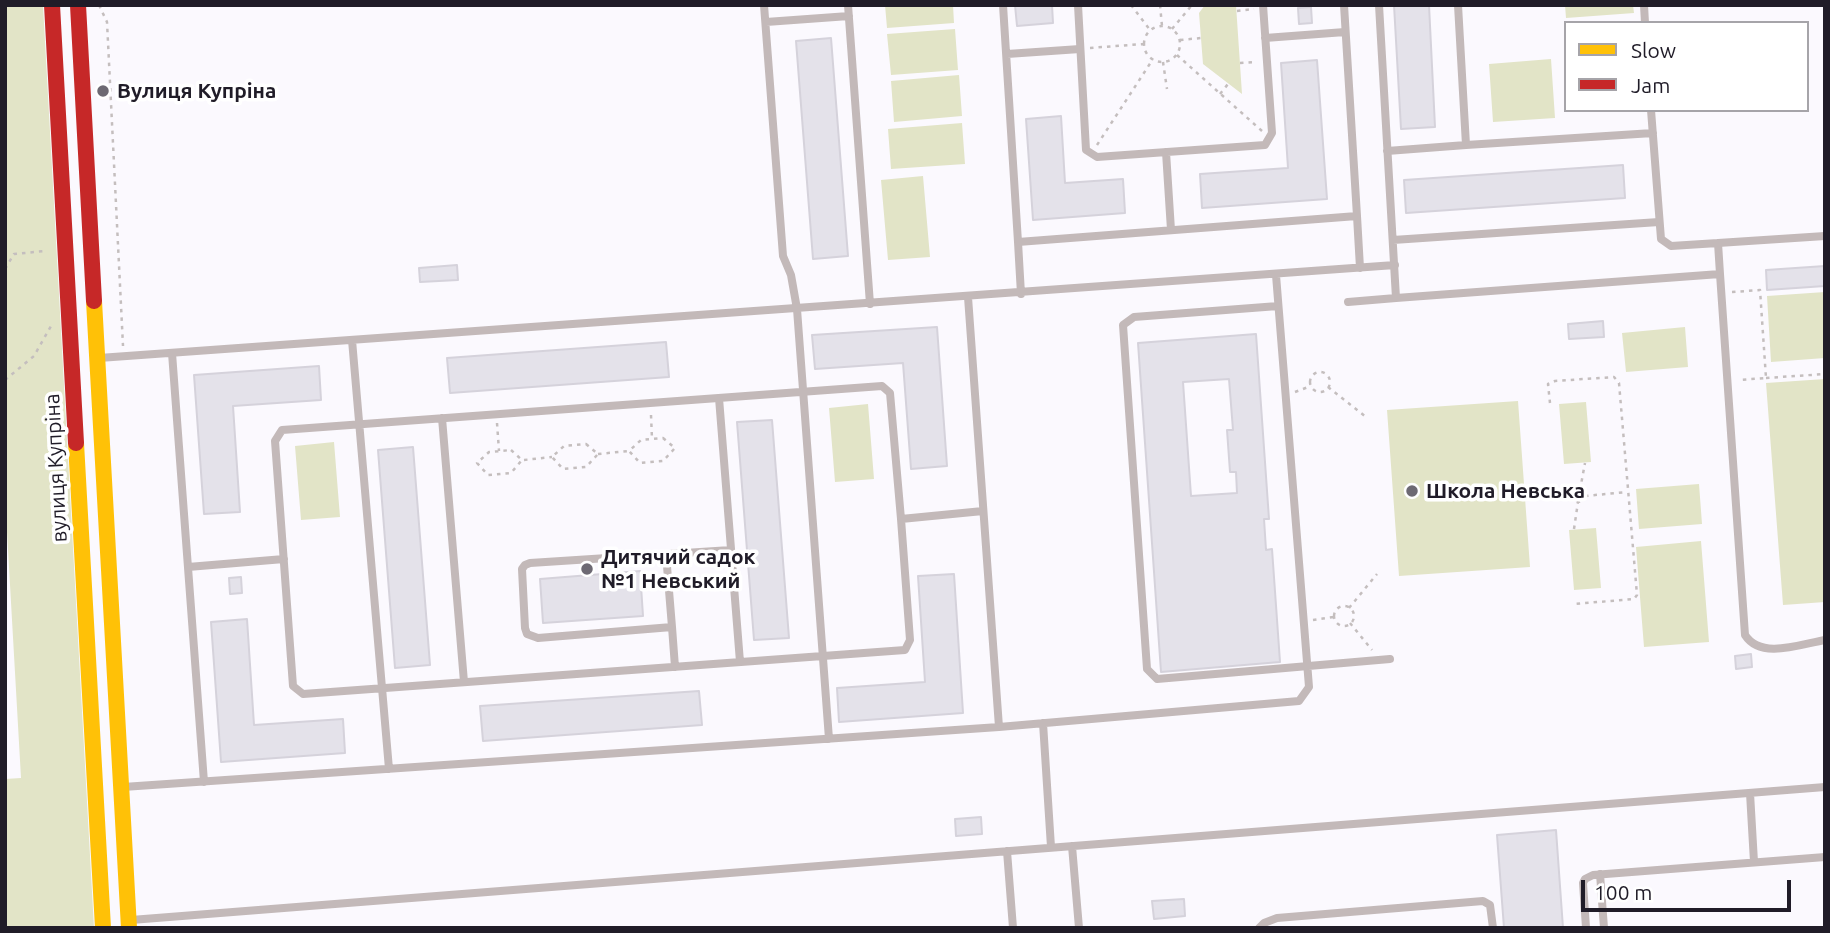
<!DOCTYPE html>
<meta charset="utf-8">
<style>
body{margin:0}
#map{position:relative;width:1830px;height:933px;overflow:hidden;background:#fbf9fe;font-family:Ubuntu,sans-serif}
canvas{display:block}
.frame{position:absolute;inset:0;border:7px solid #201c28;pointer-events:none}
.legend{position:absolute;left:1564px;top:21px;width:245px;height:91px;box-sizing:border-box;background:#fff;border:2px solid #a6a4a9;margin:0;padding:9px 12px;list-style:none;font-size:21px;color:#201c28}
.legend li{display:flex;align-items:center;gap:14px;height:35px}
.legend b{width:35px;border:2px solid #a6a4a9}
.scale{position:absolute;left:1581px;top:880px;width:210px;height:32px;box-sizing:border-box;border:4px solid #201c28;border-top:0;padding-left:9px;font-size:21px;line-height:24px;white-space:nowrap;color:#201c28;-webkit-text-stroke:5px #fff;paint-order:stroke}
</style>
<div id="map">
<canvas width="1830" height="933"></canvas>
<div class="frame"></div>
<ul class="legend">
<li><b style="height:9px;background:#ffc107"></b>Slow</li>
<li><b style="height:9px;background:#c62828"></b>Jam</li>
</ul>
<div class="scale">100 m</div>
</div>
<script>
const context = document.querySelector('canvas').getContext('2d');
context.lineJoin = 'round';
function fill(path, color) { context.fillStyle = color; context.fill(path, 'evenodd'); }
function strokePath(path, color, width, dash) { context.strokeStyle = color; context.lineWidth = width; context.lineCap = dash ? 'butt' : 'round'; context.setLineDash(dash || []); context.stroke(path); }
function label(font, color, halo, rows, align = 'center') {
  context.font = font + ' Ubuntu,sans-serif'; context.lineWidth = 7; context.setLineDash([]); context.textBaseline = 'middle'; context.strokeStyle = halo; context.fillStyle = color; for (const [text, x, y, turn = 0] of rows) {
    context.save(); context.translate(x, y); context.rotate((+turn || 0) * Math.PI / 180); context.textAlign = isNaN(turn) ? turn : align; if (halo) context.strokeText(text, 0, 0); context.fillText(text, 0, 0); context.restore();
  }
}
fill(new Path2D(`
 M5,5H43L94,928H5V779L21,778L5,497Z
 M885,5H953L954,23L887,28Z
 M1205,5H1236L1242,94L1203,64L1199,13Z
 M1565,5H1633L1634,13L1566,18Z
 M955,29L958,70L891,75L887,34Z
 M1551,59L1555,118L1493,122L1489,64Z
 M959,75L962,116L894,122L891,81Z
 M962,123L965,164L891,169L888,129Z
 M923,176L930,257L888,260L881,180Z
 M1825,292V358L1771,362L1767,296Z
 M1685,327L1688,367L1626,372L1622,333Z
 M1825,379V602L1783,605L1766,383Z
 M1518,401L1530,567L1399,576L1387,410Z
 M1586,402L1591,462L1564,464L1559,404Z
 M868,404L874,479L835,482L829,408Z
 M334,442L340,517L301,520L295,446Z
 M1699,484L1702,524L1639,529L1636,489Z
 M1596,528L1601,588L1574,590L1569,530Z
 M1701,541L1709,642L1644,647L1636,547Z`), '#e2e4c7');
const building = new Path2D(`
 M1015,5H1052L1053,23L1017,26Z
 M1394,5H1429L1435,127L1401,129Z
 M1311,7L1312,23L1299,24L1298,8Z
 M831,38L848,256L813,259L796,41Z
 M1317,60L1327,199L1202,208L1200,174L1288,168L1281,63Z
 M1061,116L1065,183L1123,179L1125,213L1033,220L1026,119Z
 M1623,165L1625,198L1406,213L1404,180Z
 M457,265L458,280L420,282L419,268Z
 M1825,266V286L1767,290L1766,270Z
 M1603,321L1604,337L1569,339L1568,324Z
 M937,327L947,466L911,469L903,363L815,369L812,335Z
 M1256,334L1269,519H1264L1266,550L1272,549L1280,662L1161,672L1138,343ZM1229,379L1233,430H1227L1230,472H1236L1237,493L1191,496L1183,382Z
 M666,342L669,377L450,393L447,358Z
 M319,366L321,400L233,406L240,512L204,514L194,375Z
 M772,420L789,638L754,640L737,422Z
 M413,447L430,665L395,668L378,450Z
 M640,571L643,616L543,623L540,579Z
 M954,574L963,713L839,722L837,688L925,682L918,576Z
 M241,577L242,593L230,594L229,578Z
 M247,619L254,725L343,719L345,753L221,762L211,622Z
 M1751,654L1752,667L1736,669L1735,656Z
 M699,691L702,725L483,741L480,706Z
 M981,817L982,834L956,836L955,819Z
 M1556,830L1563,928H1504L1497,835Z
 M1184,899L1185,916L1154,919L1152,901Z`);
fill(building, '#e4e2ea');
strokePath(building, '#d5d2db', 2);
strokePath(new Path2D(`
 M99,5L107,22L123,346
 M1131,5L1150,30
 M1160,5L1162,26
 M1237,11L1254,9
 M1144 44a18 18 0 1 1 36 0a18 18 0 1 1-36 0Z
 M1172,29L1192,5
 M1180,40L1201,38
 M1090,48L1143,44
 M1177,55L1262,131
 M1163,62L1167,89
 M1240,63L1256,62
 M1220,94L1228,84
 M1097,145L1153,59
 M5,269L14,254L45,251
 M1732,292L1760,290L1766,378L1739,380
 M1310 382a10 10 0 1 1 20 0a10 10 0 1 1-20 0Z
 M1766,378L1825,374
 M5,380L34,356L51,326
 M1328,387L1366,417
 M1295,392L1311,386
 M1550,403L1548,384L1555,381L1614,377L1619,383L1637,595L1634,599L1574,604
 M651,415L652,439
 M497,423L499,451
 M663,438L675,448L663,461L640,463L629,451L641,440Z
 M586,444L598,454L586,467L563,469L552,457L564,446Z
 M511,450L522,460L511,473L488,475L477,463L489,452Z
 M598,454L629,451
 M524,460L552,457
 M1572 496a6 6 0 1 1 12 0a6 6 0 1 1-12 0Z
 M1580,490L1585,463
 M1585,496L1627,492
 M1564,497H1572
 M1574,529L1578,502
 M1334 616a10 10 0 1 1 20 0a10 10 0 1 1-20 0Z
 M1349,608L1377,574
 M1313,620L1334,617
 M1350,623L1372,650`), '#c4bebe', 2.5, [3.5, 5]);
strokePath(new Path2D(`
 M764,5L783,256L791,275L797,309L829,739
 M848,5L870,304
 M1003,5L1018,242L1357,216L1344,5
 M1078,5L1086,150L1097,157L1265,145L1272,133L1263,5
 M1644,5L1645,23
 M766,22L849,16
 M1265,38L1345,32
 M1007,54L1080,49
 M1651,110L1661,239L1671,246L1718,243L1720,274
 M1466,145L1653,133
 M1387,151L1466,145L1458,5
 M1166,152L1171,230
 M1357,216L1360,268
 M1393,240L1659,222
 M1018,242L1021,294
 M1718,243L1825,236
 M968,297L999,727
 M1396,298L1720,274L1745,635C1761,660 1801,644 1825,640
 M1348,302L1396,298L1379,5
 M1278,306L1134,317L1123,325L1147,669L1157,679L1390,659
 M352,340L389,769
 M172,353L204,782
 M99,358L1395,265
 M719,398L740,662
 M442,418L464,682
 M901,519L890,393L882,386L282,430L275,441L293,686L303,694L905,650L910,640L901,519L983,511
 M666,554L672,627
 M188,567L284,559
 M675,667L672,627L538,638L527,634L525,628L522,569L525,565L530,563L731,550
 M1043,723L1051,847
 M123,787L999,727L1299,701L1309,687L1276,275
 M1750,793L1754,862
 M1072,846L1079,928
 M1007,851L1013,928
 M1600,874L1604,928
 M131,920L1825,787
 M1259,928L1264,923L1277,918L1483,901L1490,905L1493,928
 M1586,928L1583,883L1585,879L1593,875L1825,857`), '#c3b9b9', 8);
strokePath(new Path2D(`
 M94,301L129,928
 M76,443L103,928`), '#ffc107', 16);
strokePath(new Path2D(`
 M52,5L76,443
 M78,5L94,301`), '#c62828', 16);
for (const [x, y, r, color] of [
 [103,91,7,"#6d6973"],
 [1412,491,7,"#6d6973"],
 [587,569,7,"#6d6973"]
]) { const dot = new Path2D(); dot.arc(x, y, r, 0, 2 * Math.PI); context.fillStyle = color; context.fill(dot); strokePath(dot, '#fff', 2.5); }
label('bold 21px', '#201c28', '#fff', [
 ["Вулиця Купріна",117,91],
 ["Школа Невська",1426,491],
 ["Дитячий садок",601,557],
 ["№1 Невський",601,581]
], 'left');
label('21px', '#201c28', '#fff', [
 ["вулиця Купріна",56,468,-93]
]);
</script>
